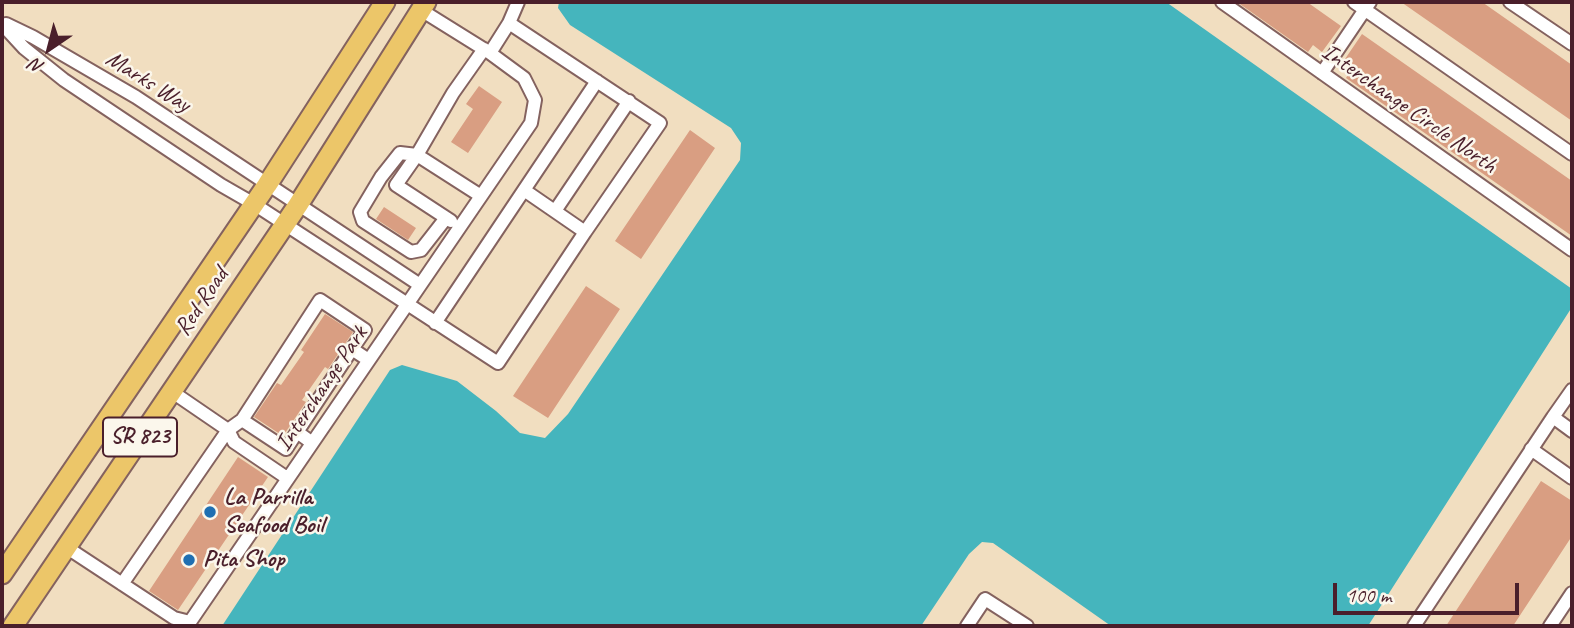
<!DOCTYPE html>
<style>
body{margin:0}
#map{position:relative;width:1574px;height:628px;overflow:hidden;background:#f1dec0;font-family:Caveat,sans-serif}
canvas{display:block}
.frame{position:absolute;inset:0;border:4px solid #4a1f2b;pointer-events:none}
.north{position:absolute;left:14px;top:14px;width:70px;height:70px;-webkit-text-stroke:5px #fbf7ec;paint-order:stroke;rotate:215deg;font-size:19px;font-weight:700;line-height:28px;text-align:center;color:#4a1f2b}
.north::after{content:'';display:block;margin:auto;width:24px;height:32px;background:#4a1f2b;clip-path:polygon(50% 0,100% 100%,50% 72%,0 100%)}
.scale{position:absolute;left:1333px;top:583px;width:186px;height:32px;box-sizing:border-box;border:4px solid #4a1f2b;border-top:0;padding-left:9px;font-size:21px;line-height:24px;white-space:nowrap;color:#4a1f2b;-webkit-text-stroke:5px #fbf7ec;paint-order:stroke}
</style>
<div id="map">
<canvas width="1574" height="628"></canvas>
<div class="frame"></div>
<div class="north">N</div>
<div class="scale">100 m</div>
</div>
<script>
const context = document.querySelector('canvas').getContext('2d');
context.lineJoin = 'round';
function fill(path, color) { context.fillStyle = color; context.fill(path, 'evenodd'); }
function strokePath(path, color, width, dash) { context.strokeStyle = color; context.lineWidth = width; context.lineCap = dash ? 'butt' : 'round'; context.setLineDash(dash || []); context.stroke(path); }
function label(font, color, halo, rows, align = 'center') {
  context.font = font + ' Caveat,sans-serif'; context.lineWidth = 5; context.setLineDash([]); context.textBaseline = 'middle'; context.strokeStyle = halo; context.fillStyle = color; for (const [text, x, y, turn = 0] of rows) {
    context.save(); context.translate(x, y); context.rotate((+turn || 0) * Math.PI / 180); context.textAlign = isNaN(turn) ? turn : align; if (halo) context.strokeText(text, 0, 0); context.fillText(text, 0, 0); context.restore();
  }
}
fill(new Path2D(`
 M559,2H1166L1572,289V307L1368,626H1111L993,543L982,542L969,554L921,626H222L390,370L402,365L457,381L496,411L520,433L545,438L568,414L740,160L741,143L731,128L570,25L558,8Z`), '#45b5bd');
fill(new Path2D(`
 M1237,2H1307L1341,26L1322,52L1313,45L1308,52Z
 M1401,2H1482L1572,65V121Z
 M1362,34L1572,181V236L1346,78L1354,66L1345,59Z
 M479,86L502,102L468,153L451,142L473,109L466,104Z
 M690,130L715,148L641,259L615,241Z
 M384,207L416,228L408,240L376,219Z
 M586,286L620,309L548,418L513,396Z
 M325,314L353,332L328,369L325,367L302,400L306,402L283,436L254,417L277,383L281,385L304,352L301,350Z
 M238,457L268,477L178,610L149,591Z
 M1541,481L1572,501V536L1513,626H1446Z`), '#d99e82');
const minor = new Path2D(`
 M1222,2L1572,250
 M1354,2L1572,154
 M1510,2L1572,44
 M509,23L660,123L585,232
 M2,24L24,48L64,80L221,185L254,204L498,363L585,232L524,190L435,323
 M6,24L33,37L136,97L420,285
 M490,53L509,23L518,2
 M1322,73L1370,2
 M524,190L597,81
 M555,211L629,101
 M446,218L421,250L411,252L363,221L360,212L381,177L400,153L417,155L453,93L484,49
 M451,221L396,185L417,155L481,196
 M171,391L228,430L242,420L320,300L365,330L352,349L367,359
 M1553,417L1572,390
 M242,420L286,449L297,432
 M228,430L234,442L287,478
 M311,442L297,432L352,349
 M1531,449L1572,478
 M66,547L174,618L190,622L531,123L535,100L524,78L490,53L421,10
 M122,584L228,430
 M967,626L985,599L1027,626
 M1414,626L1553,417L1572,431
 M1550,626L1572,593`);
const highway = new Path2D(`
 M2,574L267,185L385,2
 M13,626L298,205L426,2`);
strokePath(minor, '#84625f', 16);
strokePath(highway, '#84625f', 23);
strokePath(minor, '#fff', 12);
strokePath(highway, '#ecc669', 19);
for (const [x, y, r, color] of [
 [210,512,7,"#1f6fb2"],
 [189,560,7,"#1f6fb2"]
]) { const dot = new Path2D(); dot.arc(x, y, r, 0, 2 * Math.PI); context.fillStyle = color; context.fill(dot); strokePath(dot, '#fbf7ec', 2.5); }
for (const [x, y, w] of [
 [140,437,74]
]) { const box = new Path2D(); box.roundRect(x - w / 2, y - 19.5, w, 39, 5); context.fillStyle = '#fbf7ec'; context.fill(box); strokePath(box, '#4a1f2b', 2); }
label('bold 23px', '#4a1f2b', null, [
 ["SR 823",140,437]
]);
label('24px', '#4a1f2b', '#fbf7ec', [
 ["Marks Way",148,82,32],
 ["Interchange Circle North",1409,109,35],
 ["Red Road",202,302,-56],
 ["Interchange Park",322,389,-56]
]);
label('bold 24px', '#4a1f2b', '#fbf7ec', [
 ["La Parrilla",224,498],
 ["Seafood Boil",224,526],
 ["Pita Shop",203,560]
], 'left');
</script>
